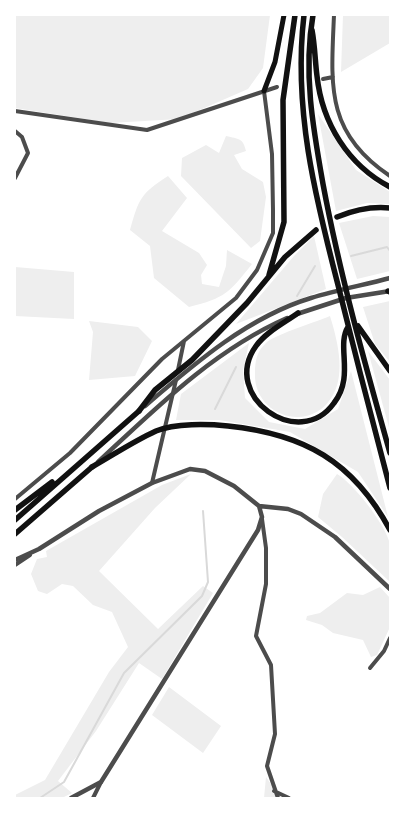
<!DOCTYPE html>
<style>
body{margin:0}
#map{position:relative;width:405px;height:813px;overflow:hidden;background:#fff;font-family:"Source Sans 3",sans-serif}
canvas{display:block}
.frame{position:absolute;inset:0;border:16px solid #fff;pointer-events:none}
</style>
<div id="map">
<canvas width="405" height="813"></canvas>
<div class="frame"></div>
</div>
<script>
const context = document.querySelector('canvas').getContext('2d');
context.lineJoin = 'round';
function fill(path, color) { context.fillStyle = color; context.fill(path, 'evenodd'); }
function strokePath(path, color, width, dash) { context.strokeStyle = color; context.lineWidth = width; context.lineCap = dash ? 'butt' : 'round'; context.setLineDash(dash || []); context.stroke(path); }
fill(new Path2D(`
 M15,15H270L263,68L248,89L179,119L110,123L15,108Z
 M343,15H390V43L341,72Z
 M318,114L356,170L390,192V204L367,203L336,211Z
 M226,136C239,139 243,138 246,151L234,155L242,169L263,182L266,197L260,241L251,248L181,176L182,158L206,145L219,153Z
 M168,176L187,198L162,231L199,253L207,265L201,275L202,284L219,287L226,266L227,250L252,264C229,293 225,298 189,307L154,278L150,246L130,230C139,199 140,194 168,176Z
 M373,216L390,217V271L357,279L339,223Z
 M314,236L326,289L236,324L294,256Z
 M15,267L74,272V319L15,316Z
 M390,301V362L375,344L363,307Z
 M330,316C337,339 346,372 333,395C311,435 253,416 255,373C255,360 257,351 267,342C277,334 316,322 330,316Z
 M89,321L138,327L152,341L135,376L89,380L93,332Z
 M249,343L243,370L245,398L269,422L305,429L338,409L351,371L388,517L358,472L290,432L219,420H176L181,394Z
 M368,351L390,380V431Z
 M191,474L155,508L99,571L158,629L203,586L213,593L162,679L139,663L96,731L58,781L72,793L62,798H15V795L45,780L109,672L128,647L112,612L93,605L73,586L62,584L47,594L38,591L31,574L37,559L47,557L46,551L162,485Z
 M337,474C353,483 386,525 390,544C393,555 390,571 390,582L342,537L318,517L323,494Z
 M380,587L390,598V627L377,655L371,657L363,640L333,633L322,625L306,620L307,616L320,613L347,593L363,595Z
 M169,687L221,726L203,753L152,715Z
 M266,777L281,798H264Z`), '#eee');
strokePath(new Path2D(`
 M351,256L387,247L390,251
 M297,296L315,266
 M215,409L236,367
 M40,798L64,782L124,673L202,596L208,582L203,511`), '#d9d9d9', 2);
strokePath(new Path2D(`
 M334,15C331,85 325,133 390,176
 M323,79L333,77
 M15,111L147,130L277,87
 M15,131L22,137L28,153L15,178
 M178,370L184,341
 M152,483L176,380
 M15,499L70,453L162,359L236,298L257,270L273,233V210L272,154L264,91
 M262,519L266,548V584L256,636L271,665L275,734L267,766L278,798
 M15,565L30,555
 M370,668L384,651L390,638
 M274,791L289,798
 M93,798L101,782`), '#4c4c4c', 4);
strokePath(new Path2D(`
 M297,314L346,298L390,291
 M145,406C194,364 248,317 311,298C337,290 364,285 390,278
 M98,462C156,408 214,350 287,318
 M15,560L39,549L99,511L152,483L190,469L205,471L234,486L259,506L288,509L301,514L335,537L390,589
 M71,798L101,782L258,530L262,517L259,506`), '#4c4c4c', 4.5);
strokePath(new Path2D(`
 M264,91L275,62L284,15`), '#111', 5);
strokePath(new Path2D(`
 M15,510L52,482
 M15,520L139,411
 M15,534L92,467`), '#111', 5.5);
strokePath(new Path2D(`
 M304,15C293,108 315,196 338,285C355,353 372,420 390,488
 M313,15C303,72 313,128 323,184C340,275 365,364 390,453
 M312,30C315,46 315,61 317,76C322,123 348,165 390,187
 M337,217C354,210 371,206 390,208
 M269,275L284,222L283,100L295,15
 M388,291L390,292
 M298,313C284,323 266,332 256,346C220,396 299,452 334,403C355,376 336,346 348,327
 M358,326L390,371
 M139,411L155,390L192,360L247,303L285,257L316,230
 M92,467C113,455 134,441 156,431C175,423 208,424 228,426C304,434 353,461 390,530`), '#111', 5.5);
</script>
